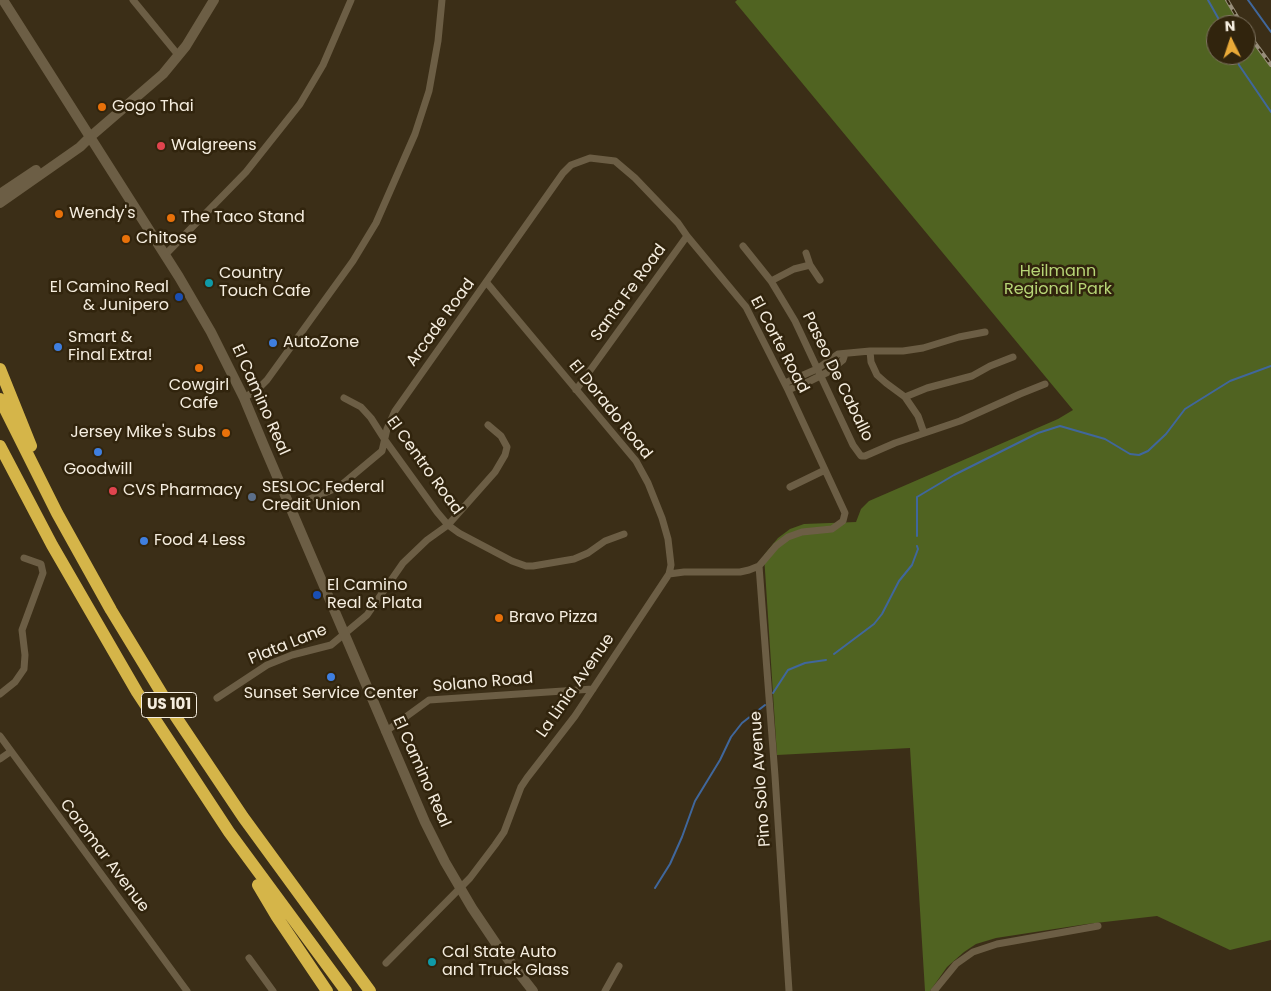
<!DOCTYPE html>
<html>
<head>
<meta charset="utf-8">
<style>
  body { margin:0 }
  #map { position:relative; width:1271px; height:991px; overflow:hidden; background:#3b2e17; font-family:Poppins,sans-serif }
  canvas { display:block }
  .north { position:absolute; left:1206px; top:15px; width:50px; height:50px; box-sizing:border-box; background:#31240d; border:1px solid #7f7461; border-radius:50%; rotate:356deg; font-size:14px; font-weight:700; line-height:20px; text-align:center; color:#f5eddf }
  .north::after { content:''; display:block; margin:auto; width:18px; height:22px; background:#eaaa38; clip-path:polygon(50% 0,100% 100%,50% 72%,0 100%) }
</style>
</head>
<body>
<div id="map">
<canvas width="1271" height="991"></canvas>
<div class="north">N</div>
</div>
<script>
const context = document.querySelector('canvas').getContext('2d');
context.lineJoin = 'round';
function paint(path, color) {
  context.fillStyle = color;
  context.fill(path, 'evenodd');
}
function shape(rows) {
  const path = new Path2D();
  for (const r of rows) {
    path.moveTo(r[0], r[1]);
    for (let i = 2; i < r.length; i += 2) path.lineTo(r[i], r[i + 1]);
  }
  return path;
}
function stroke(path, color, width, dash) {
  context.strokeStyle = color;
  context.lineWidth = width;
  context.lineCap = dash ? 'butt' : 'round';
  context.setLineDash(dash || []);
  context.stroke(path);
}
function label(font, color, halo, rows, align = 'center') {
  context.font = font + ' Poppins,sans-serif';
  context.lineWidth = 5;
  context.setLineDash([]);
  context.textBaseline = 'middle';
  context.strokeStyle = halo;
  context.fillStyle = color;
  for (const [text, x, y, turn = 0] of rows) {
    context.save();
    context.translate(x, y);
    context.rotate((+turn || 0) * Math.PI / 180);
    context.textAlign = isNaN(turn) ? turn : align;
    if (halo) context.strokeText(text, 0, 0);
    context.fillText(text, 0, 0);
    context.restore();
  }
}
const green = shape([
  [737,0,1227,0,1242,25,1216,25,1216,55,1246,55,1246,31,1271,65,1271,940,1230,950,1157,916,1087,924,996,938,976,944,964,952,947,967,930,991,925,991,910,748,777,755,764,555,778,538,790,529,804,524,856,522,861,509,869,501,1058,419,1073,410,735,2]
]);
const stream = shape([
  [1208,0,1222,25],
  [1248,0,1271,32],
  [1235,55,1239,65,1271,112],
  [917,536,917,497,954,475,1038,433,1060,426,1105,439,1130,454,1139,455,1148,451,1166,434,1185,409,1230,381,1271,366],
  [834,654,874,624,882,614,899,581,912,565,918,549,917,546],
  [773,693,788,670,805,663,826,660],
  [655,888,670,864,682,837,695,801,720,760,731,737,742,723,765,705]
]);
const street = shape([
  [133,0,179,56],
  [743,246,771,281,795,321,853,445,861,456,865,456,895,443,960,421,1020,394,1045,384],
  [806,253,810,265,820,280],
  [165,255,246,172,300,104,323,65,351,0],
  [771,281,794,269,810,265],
  [487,283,636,461,648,483,662,518,668,539,671,565,669,574],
  [870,351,871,362,877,375,886,383,905,397,918,416,924,433],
  [785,383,817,369,838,354,870,351,903,351,923,348,959,337,985,332],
  [576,390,687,236],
  [788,390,810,381,828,372,843,360,845,354],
  [905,397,927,388,972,376,990,366,1013,357],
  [244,398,258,389,267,380,353,261,376,223,415,134,429,91,438,41,442,0],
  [344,398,361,407,371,418,385,440,437,512,448,525,459,533,512,561,526,566,533,566,574,559,588,553,605,541,624,534],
  [790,487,825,470],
  [290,507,339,487,382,451,387,429,395,411,563,173,571,165,590,158,615,161,635,178,678,223,687,236,746,307,788,390,845,513,843,521,832,529,802,532,788,537,776,546,759,566,749,570,740,572,684,572,669,574,575,716,527,778,521,787,504,832,495,845,470,878,386,963],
  [759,566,775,776,789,991],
  [0,694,15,682,24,669,25,655,22,630,43,573,41,564,24,558],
  [217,698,267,665,292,655,331,645,367,615,403,563,427,540,448,525,495,472,505,455,507,447,501,436,488,425],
  [385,732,429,700,593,689],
  [0,736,187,991],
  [0,759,10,752],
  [249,958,273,991],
  [605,991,619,966],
  [934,991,956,964,973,952,997,944,1098,926]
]);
const secondary = shape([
  [3,0,179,277,211,332,244,398,264,446,425,822,445,862,472,908,497,945,533,991],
  [0,194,36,170],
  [0,203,80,147,90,137,163,74,186,46,214,0]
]);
const highway = shape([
  [0,369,31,446],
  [0,399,57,513,111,610,176,717,243,817,370,991],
  [0,446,52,545,137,692,229,832,346,991],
  [258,885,277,917,327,991]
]);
const rail = shape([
  [1227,0,1242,25],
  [1246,31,1271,65]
]);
const markers = [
  [102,107,5,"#e8710a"],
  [161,146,5,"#e0444e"],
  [59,214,5,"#e8710a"],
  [171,218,5,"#e8710a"],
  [126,239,5,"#e8710a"],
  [209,283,5,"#0f9aa8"],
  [179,297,5,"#1a4fb4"],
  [273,343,5,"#3f7fe0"],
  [58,347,5,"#3f7fe0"],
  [199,368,5,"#e8710a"],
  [226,433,5,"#e8710a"],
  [98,452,5,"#3f7fe0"],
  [113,491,5,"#e0444e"],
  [252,497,5,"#5c6f8a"],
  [144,541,5,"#3f7fe0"],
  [317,595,5,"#1a4fb4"],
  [499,618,5,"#e8710a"],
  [331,677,5,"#3f7fe0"],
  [432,962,5,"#0f9aa8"]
];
const shields = [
  [169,705,55]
];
const shieldNames = [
  ["US 101",169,705]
];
const poiNames = [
  ["Gogo Thai",112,107],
  ["Walgreens",171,146],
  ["Wendy's",69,214],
  ["The Taco Stand",181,218],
  ["Chitose",136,239],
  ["Country",219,274],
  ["Touch Cafe",219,292],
  ["El Camino Real",169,288,"right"],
  ["& Junipero",169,306,"right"],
  ["Smart &",68,338],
  ["Final Extra!",68,356],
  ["AutoZone",283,343],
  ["Cowgirl",199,386,"center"],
  ["Cafe",199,404,"center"],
  ["Jersey Mike's Subs",216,433,"right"],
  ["Goodwill",98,470,"center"],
  ["SESLOC Federal",262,488],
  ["Credit Union",262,506],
  ["CVS Pharmacy",123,491],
  ["Food 4 Less",154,541],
  ["El Camino",327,586],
  ["Real & Plata",327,604],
  ["Bravo Pizza",509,618],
  ["Sunset Service Center",331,694,"center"],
  ["Cal State Auto",442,953],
  ["and Truck Glass",442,971]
];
const parkNames = [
  ["Heilmann",1058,272],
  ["Regional Park",1058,290]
];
const streetNames = [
  ["Santa Fe Road",629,293,-54],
  ["Arcade Road",441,323,-54],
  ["El Corte Road",779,345,62],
  ["Paseo De Caballo",837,377,64],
  ["El Camino Real",260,400,66],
  ["El Dorado Road",610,410,51],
  ["El Centro Road",424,466,54],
  ["Plata Lane",288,645,-22],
  ["Solano Road",483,683,-5],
  ["La Linia Avenue",576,686,-55],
  ["El Camino Real",421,772,66],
  ["Pino Solo Avenue",761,779,-94],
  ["Coromar Avenue",104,856,53]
];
paint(green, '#506321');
stroke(stream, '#40679c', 2);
stroke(street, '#6c5e45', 7);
stroke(secondary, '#6c5e45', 10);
stroke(highway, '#d5b549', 12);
stroke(rail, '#988e7b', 4);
stroke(rail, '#31240d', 2, [5.5]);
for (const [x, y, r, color] of markers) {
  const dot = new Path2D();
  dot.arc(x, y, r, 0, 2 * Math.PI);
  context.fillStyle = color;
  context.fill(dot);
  stroke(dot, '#31240d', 2);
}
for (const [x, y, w] of shields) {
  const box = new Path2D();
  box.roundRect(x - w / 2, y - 12.5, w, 25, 4);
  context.fillStyle = '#31240d';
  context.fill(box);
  stroke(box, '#f5eddf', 1);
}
label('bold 15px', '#f5eddf', null, shieldNames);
label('16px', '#f5eddf', '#31240d', poiNames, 'left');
label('16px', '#b7d576', '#31240d', parkNames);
label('16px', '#f5eddf', '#31240d', streetNames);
</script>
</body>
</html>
